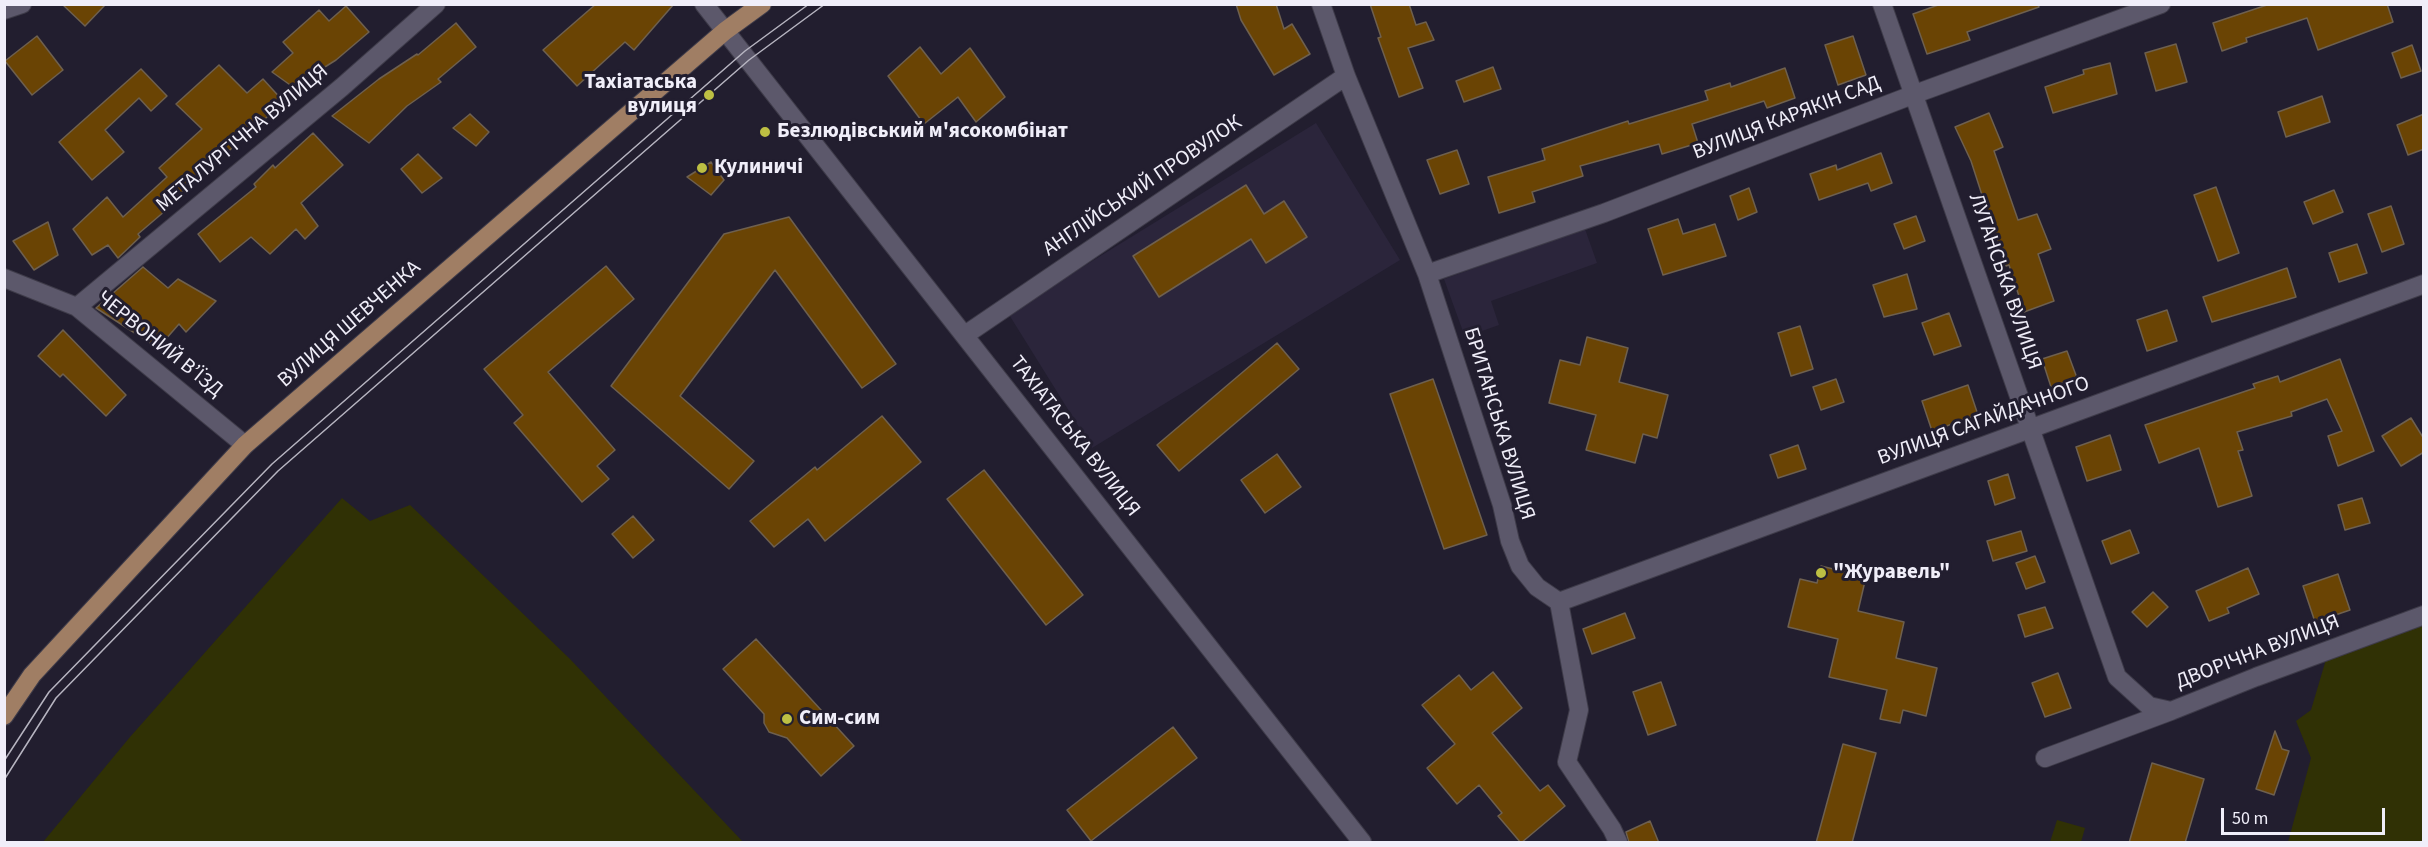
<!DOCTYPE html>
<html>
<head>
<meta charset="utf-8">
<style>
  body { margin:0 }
  #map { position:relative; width:2428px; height:847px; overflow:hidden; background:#221e2f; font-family:"Source Sans 3",sans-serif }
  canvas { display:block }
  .frame { position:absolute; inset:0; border:6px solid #f0eef9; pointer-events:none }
  .scale { position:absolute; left:2221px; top:808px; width:164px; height:27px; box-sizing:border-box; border:3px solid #f0eef9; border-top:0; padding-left:8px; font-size:18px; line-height:21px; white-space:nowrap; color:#f0eef9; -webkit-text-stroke:4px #221e2f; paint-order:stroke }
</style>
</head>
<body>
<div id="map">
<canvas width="2428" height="847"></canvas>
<div class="frame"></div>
<div class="scale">50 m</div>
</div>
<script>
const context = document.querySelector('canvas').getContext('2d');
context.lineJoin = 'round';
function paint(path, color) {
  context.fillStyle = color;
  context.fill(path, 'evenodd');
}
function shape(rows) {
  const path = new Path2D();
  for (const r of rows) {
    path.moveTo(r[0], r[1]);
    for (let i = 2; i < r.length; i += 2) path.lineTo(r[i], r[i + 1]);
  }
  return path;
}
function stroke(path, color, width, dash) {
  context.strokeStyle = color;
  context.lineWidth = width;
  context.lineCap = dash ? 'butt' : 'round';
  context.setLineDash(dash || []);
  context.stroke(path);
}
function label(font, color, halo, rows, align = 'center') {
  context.font = font + ' "Source Sans 3",sans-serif';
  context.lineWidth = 6;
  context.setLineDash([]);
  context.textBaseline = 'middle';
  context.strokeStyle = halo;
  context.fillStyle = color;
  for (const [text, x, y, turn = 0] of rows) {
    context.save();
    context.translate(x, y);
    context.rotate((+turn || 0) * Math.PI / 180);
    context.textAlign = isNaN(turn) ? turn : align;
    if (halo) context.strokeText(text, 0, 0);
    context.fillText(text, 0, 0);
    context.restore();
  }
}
const built = shape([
  [1316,123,1400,260,1092,448,1008,313],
  [1585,229,1597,263,1491,301,1499,325,1465,337,1444,279]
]);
const green = shape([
  [342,498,370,521,410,505,570,659,743,842,43,842,130,737],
  [2423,618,2423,842,2288,842,2311,758,2296,721,2311,710,2327,656],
  [2057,820,2085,828,2081,842,2050,842]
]);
const building = shape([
  [62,4,106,4,85,26,62,4],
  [596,4,674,4,634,50,625,42,577,86,543,50,596,4],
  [1236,4,1276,4,1284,29,1292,24,1310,54,1274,75,1241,20,1236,4],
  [1370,4,1409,4,1416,25,1426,22,1434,40,1408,48,1423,88,1399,97,1378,38,1381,37,1370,4],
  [1941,4,2038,4,2039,7,1967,32,1970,40,1927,54,1913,14,1941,4],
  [2270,4,2387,4,2393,22,2318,50,2307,18,2246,38,2247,42,2222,51,2213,23,2270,4],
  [346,6,369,32,336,60,293,87,272,72,293,53,283,42,319,10,329,21,346,6],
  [456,23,476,47,438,79,441,82,407,106,369,143,332,116,379,79,417,54,418,55,456,23],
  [37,36,63,70,32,95,5,61,37,36],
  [1853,36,1866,75,1838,85,1825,45,1853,36],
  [2176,44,2187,82,2156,91,2145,53,2176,44],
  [2412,45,2421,71,2401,78,2392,53,2412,45],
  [920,47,941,74,970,48,1005,97,976,122,958,97,924,124,888,76,920,47],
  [2110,63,2117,94,2053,113,2045,87,2084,74,2083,70,2110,63],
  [219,65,247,93,263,79,284,102,170,203,172,205,138,234,140,237,118,258,108,245,92,255,73,229,107,197,123,217,167,177,159,168,202,129,176,104,219,65],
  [1493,67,1501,89,1464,102,1456,81,1493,67],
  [1785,68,1795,98,1767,108,1764,101,1692,124,1698,143,1662,154,1659,144,1580,166,1583,176,1532,192,1535,202,1499,213,1488,177,1545,160,1542,149,1628,121,1629,124,1708,100,1705,91,1730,83,1731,87,1785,68],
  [141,69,167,96,151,111,139,98,105,130,124,152,92,180,59,142,141,69],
  [2322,96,2330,122,2286,137,2278,112,2322,96],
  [1989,113,2003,147,1994,151,2018,220,2037,214,2051,249,2038,254,2054,301,2024,312,2009,265,2006,266,1993,229,1971,161,1955,127,1989,113],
  [470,114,489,132,476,146,453,128,470,114],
  [2424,114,2424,149,2408,155,2397,125,2424,114],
  [313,133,343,165,301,203,318,226,305,239,296,229,270,254,251,237,220,262,198,234,256,187,254,184,273,165,275,168,313,133],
  [1457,150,1469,184,1440,194,1427,160,1457,150],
  [1881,153,1892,183,1871,191,1868,183,1819,200,1810,174,1836,165,1837,170,1881,153],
  [418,154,442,178,422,193,401,169,418,154],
  [711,162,724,180,711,195,687,177,711,162],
  [1246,185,1264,214,1284,201,1307,237,1266,263,1251,239,1159,297,1133,256,1246,185],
  [2216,187,2239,253,2218,261,2194,195,2216,187],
  [1749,188,1757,212,1738,220,1730,196,1749,188],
  [2334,190,2343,212,2313,224,2304,202,2334,190],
  [2391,206,2404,244,2382,252,2368,214,2391,206],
  [1916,216,1925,241,1904,249,1894,224,1916,216],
  [789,217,896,364,862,388,775,270,680,396,754,461,729,489,611,386,724,234,789,217],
  [1678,219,1683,234,1715,224,1726,256,1663,275,1648,229,1678,219],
  [48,222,58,255,34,270,13,241,48,222],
  [2357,244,2367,273,2339,282,2329,253,2357,244],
  [606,266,634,299,548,372,615,450,597,466,609,479,582,502,514,423,523,415,484,369,606,266],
  [143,267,168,288,178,279,216,301,186,332,179,324,158,348,96,308,143,267],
  [2287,268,2296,297,2212,322,2203,297,2287,268],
  [1907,274,1917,309,1884,317,1873,285,1907,274],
  [2167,310,2177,341,2147,351,2137,320,2167,310],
  [1949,313,1961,346,1934,355,1922,323,1949,313],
  [1800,326,1813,369,1791,376,1778,333,1800,326],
  [63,330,126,395,106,416,63,374,60,377,38,356,63,330],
  [1587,337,1628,348,1619,382,1668,395,1657,438,1643,434,1635,463,1586,450,1596,415,1549,403,1560,360,1580,365,1587,337],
  [1277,343,1299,369,1179,471,1157,445,1277,343],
  [2067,351,2077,378,2051,387,2042,359,2067,351],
  [2340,359,2374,451,2338,466,2328,436,2342,431,2327,399,2291,412,2292,416,2237,432,2243,450,2238,451,2252,496,2218,507,2199,448,2159,463,2145,425,2255,388,2253,384,2278,376,2280,382,2340,359],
  [1433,379,1487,535,1444,549,1390,394,1433,379],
  [1836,379,1844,402,1821,410,1813,387,1836,379],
  [1968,385,1978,415,1932,431,1922,401,1968,385],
  [882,416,921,462,825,541,808,519,774,547,750,521,815,467,817,470,882,416],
  [2411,418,2424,439,2424,452,2401,466,2382,436,2411,418],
  [2110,435,2121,470,2087,481,2076,447,2110,435],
  [1798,445,1806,469,1778,478,1770,455,1798,445],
  [1277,454,1301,487,1265,513,1241,480,1277,454],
  [984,470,1083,595,1046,625,947,499,984,470],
  [2008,474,2015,498,1995,505,1988,481,2008,474],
  [2362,498,2370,523,2345,530,2338,505,2362,498],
  [633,516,654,540,633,558,612,534,633,516],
  [2130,530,2139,553,2111,564,2102,541,2130,530],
  [2021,531,2027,551,1993,561,1987,541,2021,531],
  [2035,556,2045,582,2026,589,2016,563,2035,556],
  [1821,566,1866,577,1858,611,1904,622,1896,658,1937,668,1926,716,1903,710,1900,723,1880,719,1887,690,1829,677,1838,639,1788,627,1800,579,1817,583,1821,566],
  [2248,568,2259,594,2227,608,2229,613,2209,621,2196,591,2248,568],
  [2338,574,2350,610,2315,622,2303,586,2338,574],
  [2153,592,2168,607,2147,627,2132,612,2153,592],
  [2045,607,2053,628,2025,637,2018,615,2045,607],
  [1625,613,1635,638,1592,654,1583,629,1625,613],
  [756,639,854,746,821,776,787,738,769,732,764,723,764,714,723,669,756,639],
  [1493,672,1522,708,1492,733,1540,791,1548,785,1565,806,1521,843,1498,816,1502,813,1479,785,1457,804,1427,768,1455,744,1422,705,1459,675,1471,690,1493,672],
  [2058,673,2071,708,2045,717,2032,683,2058,673],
  [1661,682,1676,725,1648,735,1633,692,1661,682],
  [1173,727,1197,758,1091,841,1067,810,1173,727],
  [2275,731,2282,749,2289,751,2274,795,2256,789,2275,731],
  [1843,744,1876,753,1852,843,1816,843,1843,744],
  [2152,763,2204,779,2185,843,2129,843,2152,763],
  [1650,821,1659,843,1629,843,1626,832,1650,821]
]);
const minor = shape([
  [704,4,1362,842],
  [1321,4,1346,76,1427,274,1502,505,1510,541,1520,566,1537,587,1559,602,1579,710,1567,762,1612,829,1618,842],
  [1882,4,2117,677,2149,706,2171,711,2256,677,2424,615],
  [4,10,22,4],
  [1427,274,1604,213,1915,94,2161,4],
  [4,278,77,307,245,445],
  [77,307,342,87,436,4],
  [965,335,1346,76],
  [1559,602,2424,284],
  [2045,758,2171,711]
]);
const major = shape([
  [4,716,32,675,245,445,725,31,762,4]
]);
const tram = shape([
  [4,761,49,692,272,464,745,51,809,4],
  [4,780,56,698,278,471,749,60,825,4]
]);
const markers = [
  [709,95,6,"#bdbf43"],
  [765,132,6,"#bdbf43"],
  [702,168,6,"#bdbf43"],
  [1821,573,6,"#bdbf43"],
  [787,719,6,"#bdbf43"]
];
const poiNames = [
  ["Тахіатаська",697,83,"right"],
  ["вулиця",697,107,"right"],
  ["Безлюдівський м'ясокомбінат",777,132],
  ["Кулиничі",714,168],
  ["\"Журавель\"",1833,573],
  ["Сим-сим",799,719]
];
const streetNames = [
  ["ВУЛИЦЯ КАРЯКІН САД",1787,119,-21],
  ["МЕТАЛУРГІЧНА ВУЛИЦЯ",243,139,-40],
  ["АНГЛІЙСЬКИЙ ПРОВУЛОК",1143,187,-34],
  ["ЛУГАНСЬКА ВУЛИЦЯ",2004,282,71],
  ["ВУЛИЦЯ ШЕВЧЕНКА",350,325,-41],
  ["ЧЕРВОНИЙ В’ЇЗД",159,345,39],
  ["ВУЛИЦЯ САГАЙДАЧНОГО",1984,422,-20],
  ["БРИТАНСЬКА ВУЛИЦЯ",1498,424,73],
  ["ТАХІАТАСЬКА ВУЛИЦЯ",1074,437,52],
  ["ДВОРІЧНА ВУЛИЦЯ",2258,653,-21]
];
paint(built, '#2b253b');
paint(green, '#303105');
paint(building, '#6a4404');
stroke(building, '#6e604f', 1.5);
stroke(minor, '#3e3b49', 20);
stroke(major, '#3e3b49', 20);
stroke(minor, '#5c586b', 18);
stroke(major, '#a07e64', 18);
stroke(tram, '#b7b5c1', 1.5);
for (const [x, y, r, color] of markers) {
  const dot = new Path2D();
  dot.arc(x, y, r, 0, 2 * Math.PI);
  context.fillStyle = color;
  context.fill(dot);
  stroke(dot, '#221e2f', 2);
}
label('bold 21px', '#f0eef9', '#221e2f', poiNames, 'left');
label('21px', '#f0eef9', '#221e2f', streetNames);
</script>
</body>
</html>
